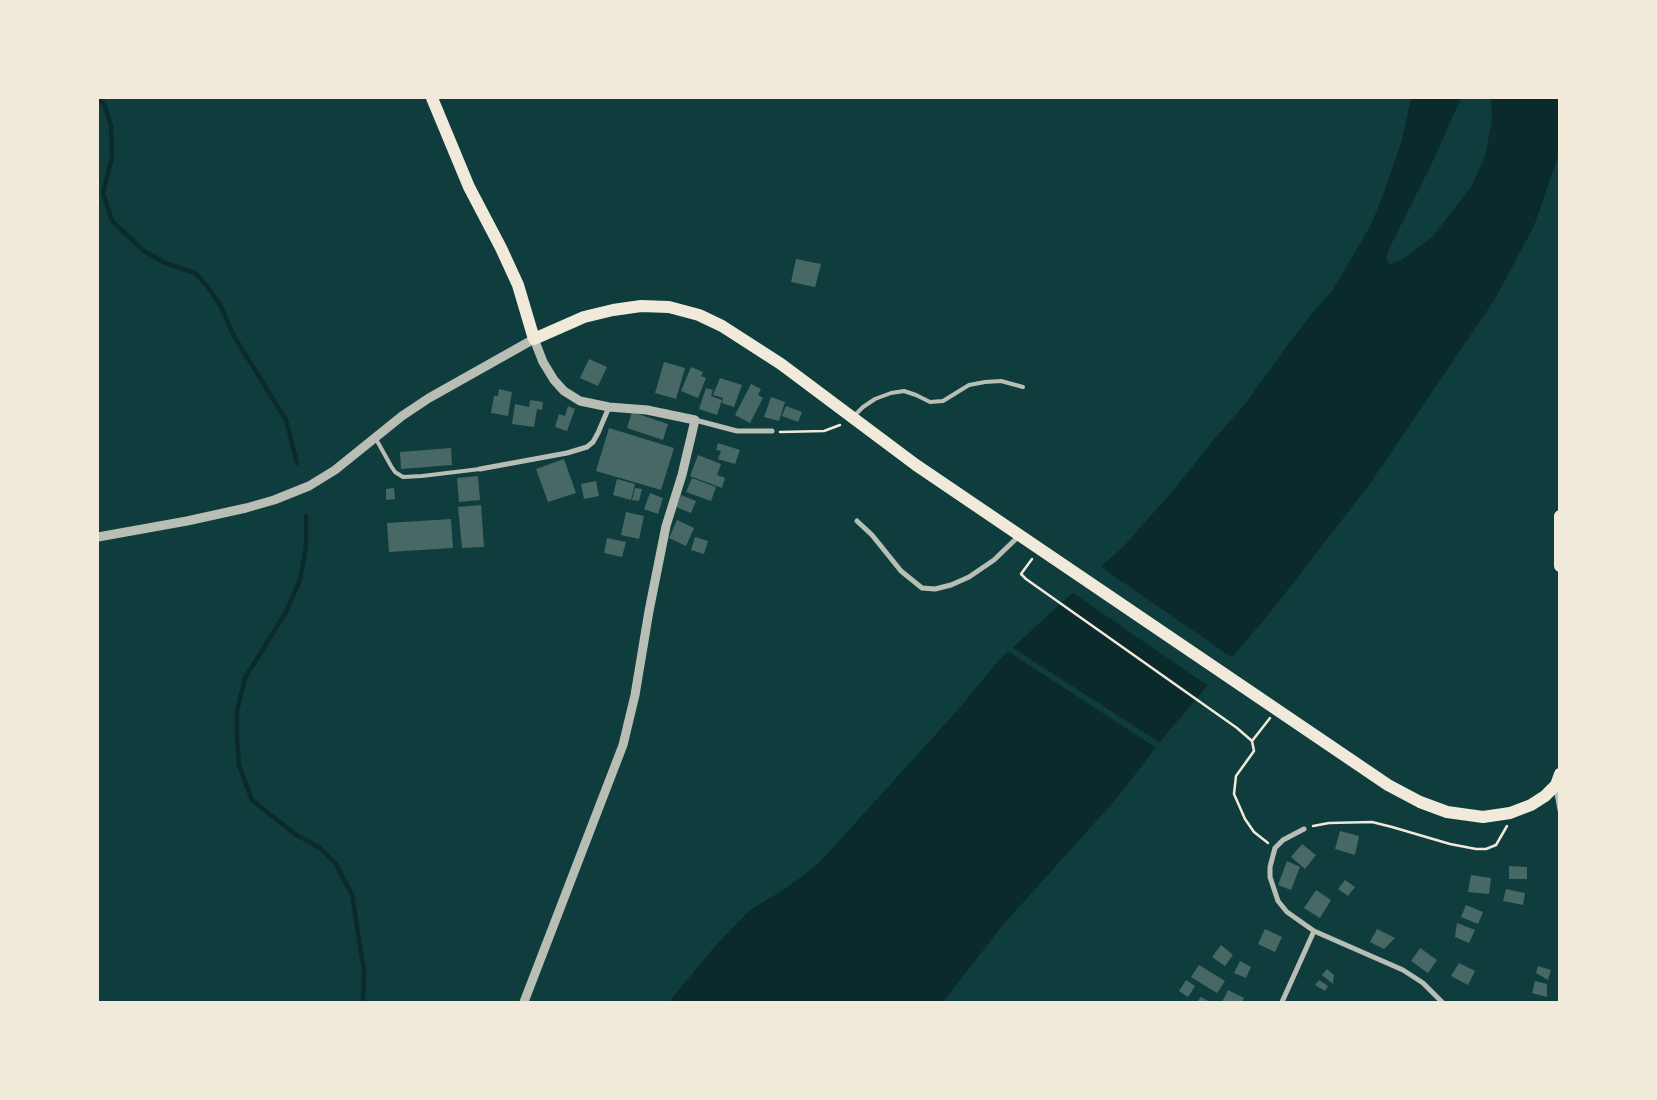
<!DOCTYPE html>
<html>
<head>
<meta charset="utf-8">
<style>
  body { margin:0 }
  #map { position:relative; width:1657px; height:1100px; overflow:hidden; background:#0f3d3e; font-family:Karla,sans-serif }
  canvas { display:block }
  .frame { position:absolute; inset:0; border:99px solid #f1e9da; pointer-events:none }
</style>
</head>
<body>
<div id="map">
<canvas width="1657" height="1100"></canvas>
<div class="frame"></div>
</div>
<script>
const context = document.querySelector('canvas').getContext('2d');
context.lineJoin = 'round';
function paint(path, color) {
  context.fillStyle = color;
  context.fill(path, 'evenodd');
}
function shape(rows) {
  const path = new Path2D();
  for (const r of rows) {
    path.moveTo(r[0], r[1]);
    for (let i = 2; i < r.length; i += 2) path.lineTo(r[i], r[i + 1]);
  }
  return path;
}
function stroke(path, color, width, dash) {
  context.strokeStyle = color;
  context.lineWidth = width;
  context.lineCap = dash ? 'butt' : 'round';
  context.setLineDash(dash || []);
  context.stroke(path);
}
const water = shape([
  [1411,98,1461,98,1433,161,1390,247,1386,258,1390,264,1402,260,1433,236,1471,187,1485,157,1492,120,1491,98,1559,98,1560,141,1557,159,1534,226,1495,299,1369,485,1269,614,1168,732,1116,799,1002,926,943,1002,669,1002,715,946,750,910,788,887,818,864,956,712,1000,659,1124,546,1172,492,1216,437,1246,403,1283,351,1313,312,1332,291,1371,225,1384,192,1402,140]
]);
const pier = shape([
  [1098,565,1234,659,1210,687,1070,591],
  [1010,646,1162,744,1158,749,1006,650]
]);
const stream = shape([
  [98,98,105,106,111,126,112,157,103,193,112,221,143,250,165,263,195,273,208,287,220,305,234,336,286,420,297,463],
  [306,516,306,547,300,580,286,612,245,678,237,711,237,741,239,765,252,800,295,834,320,848,336,864,352,895,364,970,363,1002]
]);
const building = shape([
  [796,259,821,264,815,287,791,282],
  [589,359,607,367,598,386,580,378],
  [664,362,685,368,676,399,655,393],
  [691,367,703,372,701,376,706,378,698,398,681,391],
  [720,378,742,385,734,407,722,403,723,398,713,395],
  [751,384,761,389,758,395,763,398,750,423,735,415],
  [706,388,713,390,711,396,722,400,717,415,699,409],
  [499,389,512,392,508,416,491,413,494,396,498,396],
  [771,397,785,402,779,421,764,417],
  [530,400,543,402,542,410,537,409,534,427,512,424,515,404,529,407],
  [568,406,575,409,567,431,555,427,559,414,565,416],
  [786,406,802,412,798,422,782,416],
  [632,412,668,424,663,440,627,428],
  [609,428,674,448,661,490,596,471],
  [718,443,740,450,735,464,718,459,721,451,716,450],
  [451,448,452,465,401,469,400,452],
  [698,455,721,464,717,475,725,478,722,488,690,476],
  [564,459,576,493,548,502,536,469],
  [478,476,480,500,459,502,457,478],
  [692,478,716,487,711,501,686,492],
  [617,479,635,484,631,500,613,495],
  [596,481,599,496,584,499,581,484],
  [394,488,395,499,386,500,386,489],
  [635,488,642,489,639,501,632,500],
  [650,493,663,498,658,514,644,509],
  [681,495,696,501,691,513,676,507],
  [481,505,484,547,462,548,458,507],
  [626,512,644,516,639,539,621,535],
  [451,519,453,548,389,552,387,523],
  [677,520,694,528,686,546,669,538],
  [695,537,708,541,704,554,691,550],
  [607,538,626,542,622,557,604,553],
  [1340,831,1359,836,1355,855,1335,849],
  [1302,844,1316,855,1305,869,1291,857],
  [1287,861,1300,867,1291,890,1278,885],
  [1509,866,1527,867,1527,879,1509,879],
  [1471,875,1491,878,1489,894,1468,892],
  [1345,880,1355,887,1348,896,1338,889],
  [1506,889,1525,893,1523,905,1503,901],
  [1316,890,1331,900,1320,918,1304,908],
  [1466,905,1483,912,1478,924,1461,917],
  [1457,923,1475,930,1469,943,1455,937],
  [1265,929,1282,937,1275,952,1258,944],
  [1377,929,1395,938,1384,949,1370,942],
  [1221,945,1233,955,1225,966,1212,957],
  [1420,948,1437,960,1428,973,1411,961],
  [1240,961,1251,967,1246,978,1234,973],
  [1459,963,1475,971,1468,985,1451,976],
  [1199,965,1225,981,1217,993,1191,977],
  [1538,966,1551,970,1548,980,1536,973],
  [1327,969,1334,975,1333,984,1322,975],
  [1186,980,1195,986,1188,997,1179,991],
  [1319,980,1328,986,1325,991,1315,985],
  [1535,981,1547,984,1547,997,1532,993],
  [1228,990,1244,998,1242,1002,1222,1002],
  [1201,997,1210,1002,1197,1002]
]);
const path = shape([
  [780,432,824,431,840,425],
  [1032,559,1021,574,1026,579,1237,728,1252,741,1254,751,1236,776,1234,794,1245,819,1254,832,1268,843],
  [1252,741,1270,718],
  [1313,826,1329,823,1372,822,1392,827,1450,844,1476,849,1486,849,1496,845,1507,826]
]);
const service = shape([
  [853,417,863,407,875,399,891,393,904,391,916,395,930,402,943,401,969,385,985,382,1001,381,1023,387],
  [376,439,391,466,395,472,403,477,422,476,480,469]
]);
const minor = shape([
  [695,420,737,431,772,431],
  [480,469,567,453,587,447,593,442,598,433,609,407],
  [857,521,872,535,901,571,922,588,935,589,951,585,969,577,994,560,1020,535],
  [1556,788,1560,810],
  [1304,829,1283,840,1275,848,1270,867,1270,877,1278,901,1287,912,1314,931,1403,970,1423,983,1442,1002],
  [1282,1002,1314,931]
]);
const tertiary = shape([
  [98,537,187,521,246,508,274,500,309,486,335,470,402,416,429,398,534,339,543,362,554,380,564,391,580,401,609,407,647,410,695,420,682,475,666,526,649,611,635,695,623,745,524,1002]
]);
const primary = shape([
  [432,98,469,187,501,248,518,285,534,339,584,317,613,310,641,306,669,307,699,315,722,326,781,364,916,465,1388,785,1420,802,1447,812,1483,817,1510,813,1531,805,1545,796,1556,785,1560,774],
  [1560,516,1560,566]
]);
paint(water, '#0a2a2b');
paint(pier, '#0f3d3e');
stroke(stream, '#0a2a2b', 4.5);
paint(building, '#486865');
stroke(path, '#f1e9da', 2.5);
stroke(service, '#b8beb3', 4);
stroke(minor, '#b8beb3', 5);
stroke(tertiary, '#b8beb3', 9);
stroke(primary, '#f1e9da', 12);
</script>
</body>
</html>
